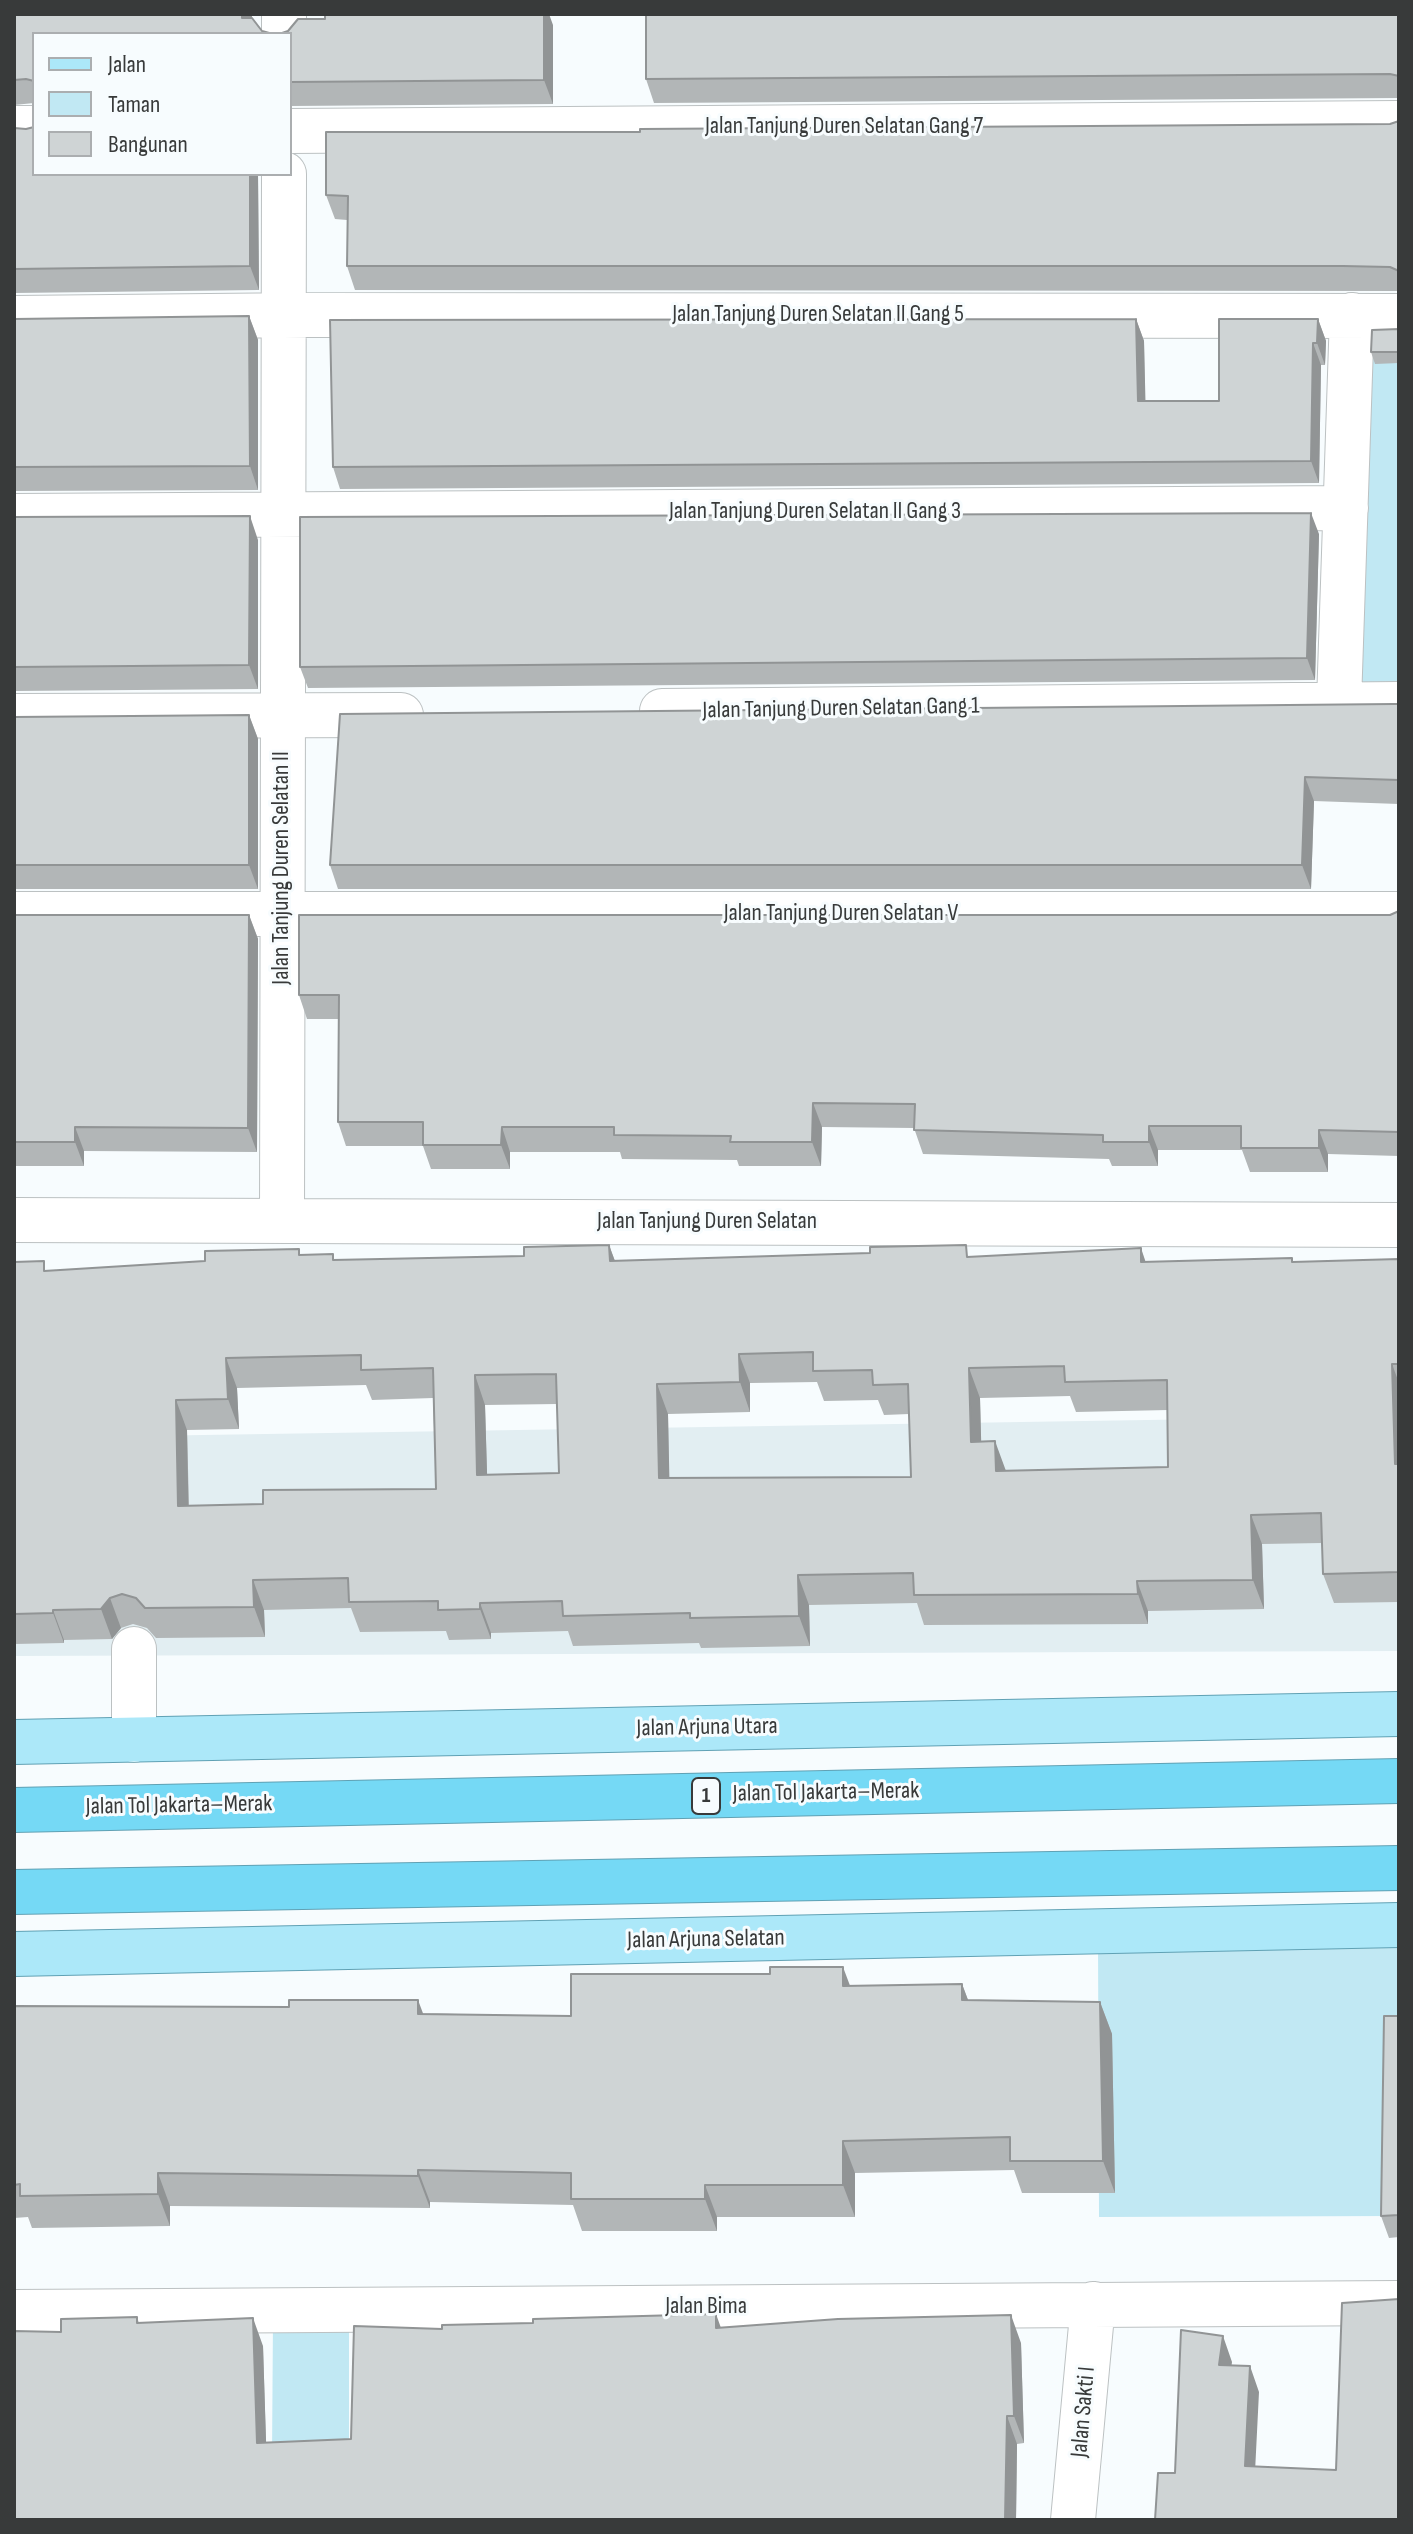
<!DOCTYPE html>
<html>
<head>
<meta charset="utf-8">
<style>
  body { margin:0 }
  #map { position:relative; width:1413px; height:2534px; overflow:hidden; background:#f7fcfe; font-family:"Sofia Sans Condensed",sans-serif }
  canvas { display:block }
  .frame { position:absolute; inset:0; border:16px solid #383a3a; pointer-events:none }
  .legend { position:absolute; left:32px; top:32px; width:260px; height:144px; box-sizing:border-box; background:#f7fcfe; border:2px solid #abaeb0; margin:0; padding:10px 14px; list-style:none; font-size:24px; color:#383a3a }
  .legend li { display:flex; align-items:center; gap:16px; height:40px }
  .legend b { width:40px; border:2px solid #abaeb0 }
</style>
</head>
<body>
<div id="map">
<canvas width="1413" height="2534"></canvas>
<div class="frame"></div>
<ul class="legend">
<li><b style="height:10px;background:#ace8f9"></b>Jalan</li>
<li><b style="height:22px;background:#c1e8f3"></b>Taman</li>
<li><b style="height:22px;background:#cfd4d5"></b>Bangunan</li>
</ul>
</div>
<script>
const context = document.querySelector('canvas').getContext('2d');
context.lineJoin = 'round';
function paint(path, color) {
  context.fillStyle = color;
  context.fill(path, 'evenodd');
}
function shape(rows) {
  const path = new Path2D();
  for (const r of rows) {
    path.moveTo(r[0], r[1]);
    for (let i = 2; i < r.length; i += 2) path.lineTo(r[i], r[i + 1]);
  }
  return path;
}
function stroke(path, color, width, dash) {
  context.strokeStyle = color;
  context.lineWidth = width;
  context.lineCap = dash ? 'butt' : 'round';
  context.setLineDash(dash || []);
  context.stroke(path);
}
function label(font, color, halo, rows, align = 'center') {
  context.font = font + ' "Sofia Sans Condensed",sans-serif';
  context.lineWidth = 6;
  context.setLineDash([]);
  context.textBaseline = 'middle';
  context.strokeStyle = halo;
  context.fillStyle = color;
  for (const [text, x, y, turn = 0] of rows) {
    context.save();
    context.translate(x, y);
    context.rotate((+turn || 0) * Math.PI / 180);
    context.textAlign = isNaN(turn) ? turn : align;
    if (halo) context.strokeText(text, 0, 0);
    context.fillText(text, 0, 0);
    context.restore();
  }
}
const built = shape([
  [1399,1416,1399,1651,14,1656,14,1438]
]);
const green = shape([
  [1357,320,1399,320,1399,697,1345,697],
  [1397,1938,1398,2216,1099,2217,1098,1939],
  [273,2319,349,2319,349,2457,272,2457]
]);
const minor = shape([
  [284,34,284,14],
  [14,128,34,128],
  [290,131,1399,123],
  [14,318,307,315,1399,316],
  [14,516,1346,508],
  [1339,702,1352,315],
  [662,711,1399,704],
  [14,716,401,715],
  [14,914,1399,914],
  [14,1220,1399,1225],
  [282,1220,284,174],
  [134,1649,134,1740],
  [14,2312,1399,2303],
  [1073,2520,1093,2304]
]);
const major = shape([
  [14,1742,1399,1714],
  [14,1954,1399,1925]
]);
const highway = shape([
  [14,1810,1399,1781],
  [14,1892,1399,1868]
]);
const wall = shape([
  [14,14,252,14,252,18,262,31,34,34,34,103,14,105],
  [1399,14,1399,98,654,103,646,79],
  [553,25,553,104,290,106,290,34],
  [1399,121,1399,291,355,290,347,266,347,220,335,219,326,195,640,132,1390,124],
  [14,128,258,174,259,290,14,293],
  [249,316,258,340,258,490,14,491,14,319],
  [1136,319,1144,341,1145,401,1219,401,1318,319,1326,341,1325,365,1321,365,1319,483,340,489,333,467],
  [1399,329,1399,363,1375,364,1371,352],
  [14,517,258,540,258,689,14,691],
  [1319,534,1315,680,308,688,300,667],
  [1399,704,1399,804,1314,801,1311,889,338,889,330,865],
  [249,715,258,739,258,889,14,889,14,717],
  [1399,911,1399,1156,1328,1154,1328,1172,1250,1172,1242,1150,1158,1150,1158,1166,1112,1166,1109,1159,923,1154,914,1128,822,1127,821,1166,739,1166,737,1160,622,1159,620,1152,510,1152,510,1169,431,1169,423,1146,346,1146,338,1122,338,1019,307,1019,299,995,1390,915],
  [14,915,249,915,258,939,257,1152,84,1151,84,1166,14,1166],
  [609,1245,615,1261,971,1256,1146,1262,1294,1262,1399,1259,1399,1602,1334,1603,1323,1574,1322,1543,1262,1544,1264,1609,1148,1611,1148,1624,924,1625,917,1603,809,1605,810,1646,701,1648,699,1643,573,1646,568,1631,491,1633,491,1639,449,1640,446,1631,360,1632,351,1608,264,1610,265,1637,156,1638,147,1628,133,1624,121,1628,112,1639,64,1640,64,1643,14,1644,14,1262,47,1271,301,1255,335,1260,524,1256],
  [817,1382,824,1401,878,1400,884,1415,909,1414,911,1477,669,1478,668,1414,750,1412,750,1383],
  [366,1385,372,1400,433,1398,436,1489,263,1504,189,1506,187,1430,239,1429,237,1388],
  [1070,1396,1076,1412,1168,1410,1168,1467,1006,1471,981,1442,980,1398],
  [557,1404,559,1473,487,1475,485,1405],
  [962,1984,968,2000,1100,2002,1112,2034,1115,2193,1022,2193,1014,2170,855,2173,855,2217,717,2217,717,2231,582,2231,573,2205,430,2202,430,2208,170,2206,170,2226,32,2228,28,2217,14,2218,14,2006,571,2016,850,1986],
  [1399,2016,1399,2237,1389,2238,1381,2216],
  [137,2317,139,2323,263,2346,266,2443,351,2439,442,2329,721,2328,1021,2343,1024,2443,1017,2444,1016,2520,14,2520,61,2332]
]);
const shadedWall = shape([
  [242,14,252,14,251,34,242,18],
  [544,14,549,14,553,25,553,104,544,80],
  [250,174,258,174,259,290,250,266],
  [249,316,258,340,258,490,250,466],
  [1136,319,1144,341,1146,423,1138,401],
  [1318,319,1326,341,1325,365,1317,343],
  [1313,343,1321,365,1319,483,1311,461],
  [1311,513,1319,534,1315,680,1307,658],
  [250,516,258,540,258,689,249,665],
  [249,715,258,739,258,889,249,865],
  [1305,777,1314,801,1311,889,1302,865],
  [249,915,258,939,257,1152,248,1128],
  [813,1103,822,1127,821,1166,812,1142],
  [1149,1126,1158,1150,1158,1166,1149,1142],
  [75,1127,84,1151,84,1166,75,1142],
  [502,1127,510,1152,510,1169,501,1145],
  [1319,1130,1328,1154,1328,1172,1319,1148],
  [609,1245,620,1275,610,1261],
  [1141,1248,1151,1278,1141,1262],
  [739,1354,750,1383,750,1412,740,1382],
  [226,1358,237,1388,239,1429,228,1399],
  [1392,1364,1399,1383,1399,1476,1395,1464],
  [969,1368,980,1398,982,1472,971,1442],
  [475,1375,485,1405,488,1505,477,1475],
  [657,1384,668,1414,670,1507,659,1478],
  [176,1400,187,1430,189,1536,178,1506],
  [995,1441,1006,1471,996,1471],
  [1251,1515,1262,1544,1264,1609,1253,1580],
  [798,1575,809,1605,810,1646,799,1616],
  [253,1580,264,1610,265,1637,254,1607],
  [1137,1581,1148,1611,1148,1624,1138,1594],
  [110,1598,121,1628,112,1639,101,1609],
  [480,1603,491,1633,491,1639,480,1609],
  [53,1610,64,1640,64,1643,53,1613],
  [843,1967,855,1999,843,1986],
  [962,1984,974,2016,962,2000],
  [418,2000,430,2032,418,2014],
  [1100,2002,1112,2034,1115,2193,1103,2161],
  [843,2141,855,2173,855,2217,843,2185],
  [418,2170,430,2202,430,2208,418,2176],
  [158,2173,170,2206,170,2226,158,2194],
  [705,2185,717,2217,717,2231,705,2199],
  [716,2314,726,2342,716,2328],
  [1011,2315,1021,2343,1024,2443,1014,2416],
  [253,2318,263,2346,267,2471,257,2443],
  [1223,2336,1232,2362,1228,2391,1219,2365],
  [1250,2366,1259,2392,1254,2492,1245,2466],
  [1007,2416,1017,2444,1016,2520,1005,2520]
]);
const building = shape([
  [14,14,242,14,242,18,252,18,262,31,273,34,34,34,34,81,26,79,14,80,14,14],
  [325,14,544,14,544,80,290,82,290,34,279,34,288,31,298,19,325,19,325,14],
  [646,14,1399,14,1399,76,1390,74,646,79,646,14],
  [1399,121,1399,271,1390,267,1343,266,347,266,348,196,326,195,326,132,640,132,640,129,1390,124,1399,121],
  [34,127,34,174,250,174,250,266,14,269,14,128,26,129,34,127],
  [249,316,250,466,14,467,14,319,249,316],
  [1136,319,1138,401,1219,401,1219,319,1318,319,1317,343,1313,343,1311,461,333,467,330,320,1136,319],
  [1399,329,1399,352,1371,352,1372,330,1399,329],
  [1311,513,1307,658,300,667,300,517,1311,513],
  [250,516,249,665,14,667,14,517,250,516],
  [1394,704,1399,704,1399,780,1305,777,1302,865,330,865,340,714,1394,704],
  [249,715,249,865,14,865,14,717,249,715],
  [1399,911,1399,1132,1319,1130,1319,1148,1241,1148,1241,1126,1149,1126,1149,1142,1103,1142,1103,1135,914,1130,915,1104,813,1103,812,1142,730,1142,731,1136,614,1135,614,1127,502,1127,501,1145,423,1145,423,1122,338,1122,339,995,299,995,299,915,1390,915,1399,911],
  [14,915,249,915,248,1128,75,1127,75,1142,14,1142,14,915],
  [609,1245,610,1261,870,1253,870,1247,966,1245,967,1257,1141,1248,1141,1262,1292,1258,1292,1262,1399,1259,1399,1364,1392,1364,1395,1464,1399,1464,1399,1572,1323,1574,1321,1513,1251,1515,1253,1580,1137,1581,1138,1594,914,1595,913,1573,798,1575,799,1616,690,1618,690,1613,563,1616,562,1601,480,1603,480,1609,438,1610,438,1601,349,1602,348,1578,253,1580,254,1607,145,1608,136,1598,122,1594,110,1598,101,1609,53,1610,53,1613,14,1614,14,1262,44,1261,44,1271,205,1261,205,1251,299,1249,299,1255,333,1254,333,1260,524,1256,524,1247,609,1245],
  [813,1352,813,1371,872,1370,873,1385,908,1384,911,1477,659,1478,657,1384,740,1382,739,1354,813,1352],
  [361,1355,361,1370,433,1368,436,1489,263,1490,263,1504,178,1506,176,1400,228,1399,226,1358,361,1355],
  [1064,1366,1065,1382,1167,1380,1168,1467,996,1471,995,1441,971,1442,969,1368,1064,1366],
  [556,1374,559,1473,477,1475,475,1375,556,1374],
  [770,1967,843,1967,843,1986,962,1984,962,2000,1100,2002,1103,2161,1010,2161,1010,2137,843,2141,843,2185,705,2185,705,2199,571,2199,571,2173,418,2170,418,2176,158,2173,158,2194,20,2196,20,2184,14,2185,14,2006,289,2007,289,2000,418,2000,418,2014,571,2016,571,1974,770,1974,770,1967],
  [1384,2016,1399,2016,1399,2215,1381,2216,1384,2016],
  [1399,2299,1399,2520,1155,2520,1158,2473,1175,2473,1181,2330,1223,2336,1219,2365,1250,2366,1245,2466,1336,2470,1342,2303,1399,2299],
  [716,2314,716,2328,838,2319,1011,2315,1014,2416,1007,2416,1005,2520,14,2520,14,2331,61,2332,61,2319,137,2317,137,2323,253,2318,257,2443,351,2439,354,2326,442,2329,442,2325,533,2323,533,2319,716,2314]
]);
const shields = [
  [706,1796,28]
];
const shieldNames = [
  ["1",706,1796]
];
const streetNames = [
  ["Jalan Tanjung Duren Selatan Gang 7",844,127],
  ["Jalan Tanjung Duren Selatan II Gang 5",818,315],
  ["Jalan Tanjung Duren Selatan II Gang 3",815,512],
  ["Jalan Tanjung Duren Selatan Gang 1",841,709,-1],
  ["Jalan Tanjung Duren Selatan II",282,868,-90],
  ["Jalan Tanjung Duren Selatan V",841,914],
  ["Jalan Tanjung Duren Selatan",707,1222],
  ["Jalan Arjuna Utara",707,1728,-1],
  ["Jalan Tol Jakarta–Merak",826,1793,-1],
  ["Jalan Tol Jakarta–Merak",179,1806,-1],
  ["Jalan Arjuna Selatan",706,1940,-1],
  ["Jalan Bima",706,2307],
  ["Jalan Sakti I",1084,2412,-85]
];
paint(built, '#e2eef2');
paint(green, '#c1e8f3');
stroke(minor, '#bcc1c2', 46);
stroke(major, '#60a1b4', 46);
stroke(highway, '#60a1b4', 46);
stroke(minor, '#fff', 44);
stroke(major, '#ace8f9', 44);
stroke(highway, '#75d9f5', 44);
paint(wall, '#b2b6b7');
paint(shadedWall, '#919495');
paint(building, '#cfd4d5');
stroke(building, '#919495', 2);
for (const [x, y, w] of shields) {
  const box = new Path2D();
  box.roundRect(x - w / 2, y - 18, w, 36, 6);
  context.fillStyle = '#f7fcfe';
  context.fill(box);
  stroke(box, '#383a3a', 2);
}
label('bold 22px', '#383a3a', null, shieldNames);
label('24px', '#383a3a', '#f7fcfe', streetNames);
</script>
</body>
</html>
